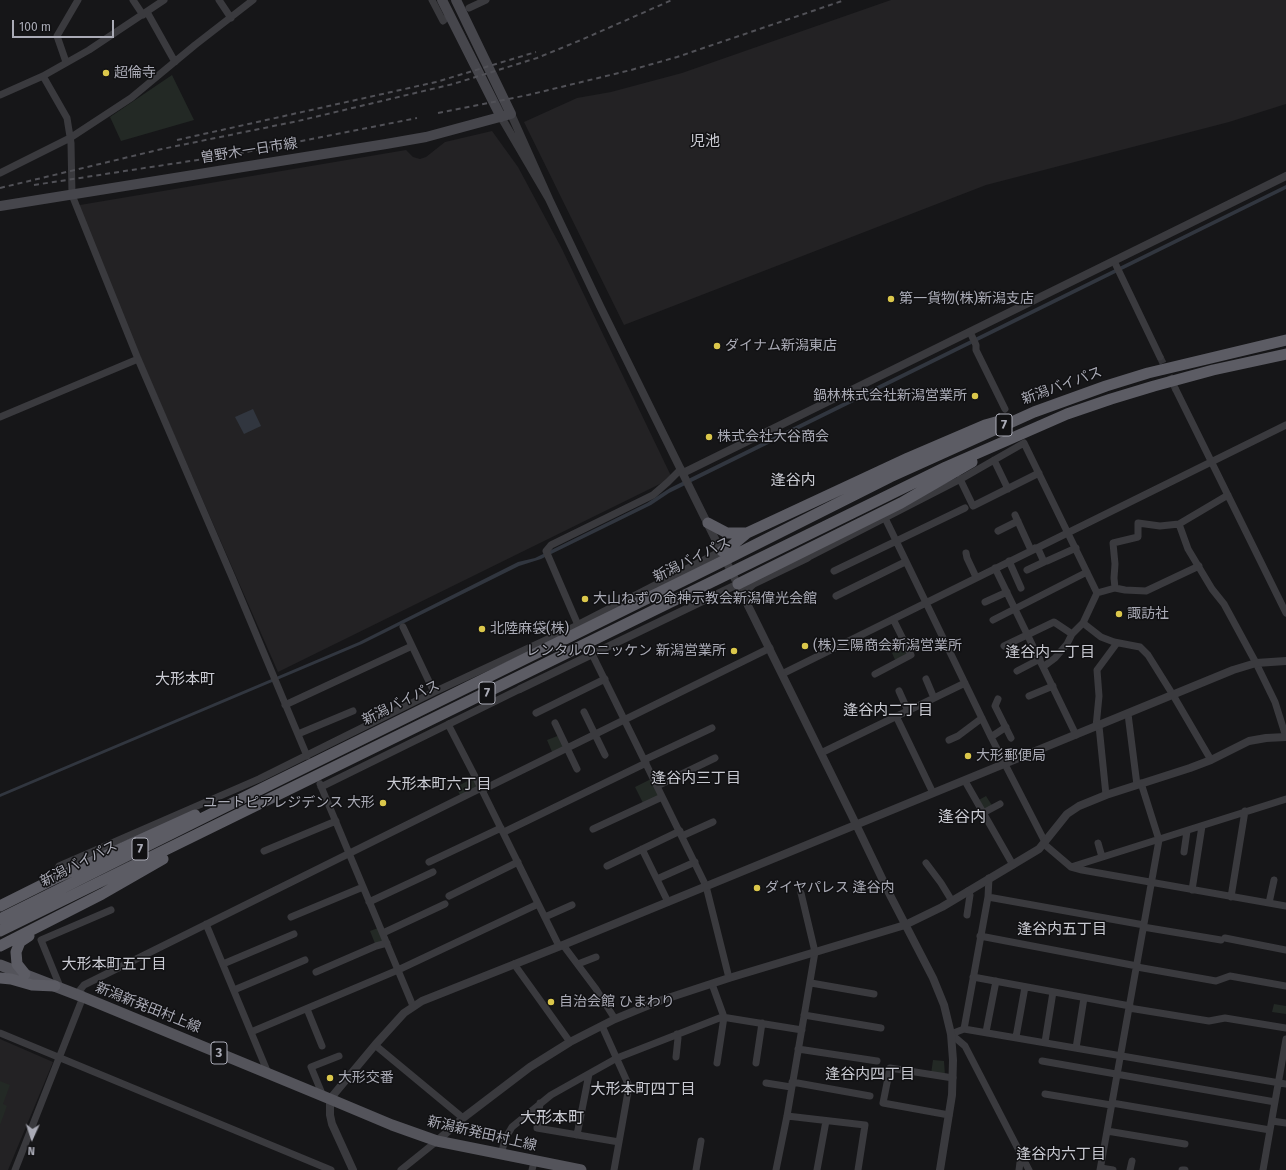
<!DOCTYPE html>
<html>
<head>
<meta charset="utf-8">
<style>
  body { margin:0 }
  #map { position:relative; width:1286px; height:1170px; overflow:hidden; background:#161618; font-family:"Fira Sans",sans-serif }
  canvas { display:block }
  .north { position:absolute; left:12px; top:1118px; width:40px; height:40px; -webkit-text-stroke:3px #111113; paint-order:stroke; rotate:183deg; font-size:11px; font-weight:700; line-height:16px; text-align:center; color:#aaabb6 }
  .north::after { content:''; display:block; margin:auto; width:14px; height:18px; background:#aaabb6; clip-path:polygon(50% 0,100% 100%,50% 72%,0 100%) }
  .scale { position:absolute; left:12px; top:20px; width:102px; height:18px; box-sizing:border-box; border:2px solid #aaabb6; border-top:0; padding-left:5px; font-size:12px; line-height:14px; white-space:nowrap; color:#aaabb6; -webkit-text-stroke:3px #111113; paint-order:stroke }
</style>
</head>
<body>
<div id="map">
<canvas width="1286" height="1170"></canvas>
<div class="north">N</div>
<div class="scale">100 m</div>
</div>
<script>
const context = document.querySelector('canvas').getContext('2d');
context.lineJoin = 'round';
function paint(path, color) {
  context.fillStyle = color;
  context.fill(path, 'evenodd');
}
function shape(rows) {
  const path = new Path2D();
  for (const r of rows) {
    path.moveTo(r[0], r[1]);
    for (let i = 2; i < r.length; i += 2) path.lineTo(r[i], r[i + 1]);
  }
  return path;
}
function stroke(path, color, width, dash) {
  context.strokeStyle = color;
  context.lineWidth = width;
  context.lineCap = dash ? 'butt' : 'round';
  context.setLineDash(dash || []);
  context.stroke(path);
}
function label(font, color, halo, rows, align = 'center') {
  context.font = font + ' "Fira Sans","Noto Sans JP",sans-serif';
  context.lineWidth = 3;
  context.setLineDash([]);
  context.textBaseline = 'middle';
  context.strokeStyle = halo;
  context.fillStyle = color;
  for (const [text, x, y, turn = 0] of rows) {
    context.save();
    context.translate(x, y);
    context.rotate((+turn || 0) * Math.PI / 180);
    context.textAlign = isNaN(turn) ? turn : align;
    if (halo) context.strokeText(text, 0, 0);
    context.fillText(text, 0, 0);
    context.restore();
  }
}
const built = shape([
  [891,0,1286,0,1286,104,1229,122,986,185,624,325,524,122,577,98,611,92,682,73],
  [492,131,518,167,562,249,672,478,278,672,74,206,406,150,413,157,420,159,426,157,445,142],
  [0,1039,53,1062,8,1170,0,1170]
]);
const green = shape([
  [172,75,194,120,121,141,110,117],
  [906,646,910,655,896,662,892,653],
  [560,735,566,748,553,754,547,740],
  [475,777,481,788,461,797,456,787],
  [653,778,662,796,644,805,635,787],
  [986,796,993,807,983,813,977,801],
  [381,927,386,941,376,946,370,931],
  [1274,1004,1286,1006,1286,1014,1272,1012],
  [933,1060,944,1061,945,1076,931,1074],
  [0,1081,10,1085,3,1104,7,1106,0,1125]
]);
const water = shape([
  [1286,185,1286,189,669,493,651,505,541,559,519,566,362,644,0,797,0,794,359,642,518,562,535,558,647,503,670,488],
  [253,409,261,426,244,434,235,417]
]);
const minorTunnel = shape([
  [1160,357,1176,390]
]);
const minor = shape([
  [133,0,143,15],
  [219,0,231,18],
  [432,0,443,21,445,19],
  [469,8,486,0],
  [147,12,175,62],
  [66,62,57,36,78,0],
  [43,76,67,118,71,143,72,195,138,359,232,577,307,756],
  [0,95,43,76,89,50,164,0],
  [0,173,70,138,131,98,195,45,253,0],
  [1114,261,1160,357],
  [970,332,976,345,976,350,1005,409],
  [1176,390,1286,613],
  [0,417,138,359],
  [994,460,1008,489],
  [960,479,973,506,1039,473],
  [1015,515,1031,550],
  [885,518,961,479,1024,443,1097,593,1115,588,1125,590,1146,591,1199,566],
  [1179,524,1188,549,1212,589,1224,604,1256,663,1275,702,1286,737],
  [998,531,1018,521],
  [966,553,967,558,976,577],
  [807,558,885,518,991,737,1045,842],
  [1009,561,1021,588],
  [1047,561,1076,548],
  [995,568,1076,735],
  [1027,570,1044,562,1039,551,1035,548],
  [834,571,965,508],
  [1115,588,1114,578,1115,564,1113,543,1138,537,1138,523,1160,526,1179,524,1228,495],
  [1097,593,1083,623,1101,637,1114,642,1140,647,1148,655,1173,695,1211,760],
  [836,596,905,562],
  [985,602,1007,592],
  [993,620,1087,572],
  [403,627,434,692],
  [1004,646,1054,622,1072,634],
  [592,654,706,886,729,978],
  [1043,667,1055,658,1067,644,1072,634,1083,623],
  [1017,671,1040,659],
  [782,674,1286,425],
  [875,674,911,655,893,619],
  [926,679,934,698],
  [899,691,908,711],
  [1029,696,1053,686],
  [998,699,995,706,1011,738],
  [285,705,412,646],
  [584,712,605,755],
  [536,713,605,679],
  [1128,714,1137,785],
  [896,716,933,793],
  [555,723,577,769],
  [448,724,482,790,559,946],
  [1099,726,1106,795],
  [1096,727,1099,696,1097,670,1117,643],
  [298,734,353,711],
  [991,737,1006,727],
  [949,740,958,736,982,718],
  [821,753,965,683],
  [644,760,712,728],
  [965,781,1013,865],
  [320,784,413,1006],
  [657,786,715,758],
  [321,787,520,689],
  [482,790,770,648],
  [983,813,1000,804],
  [593,829,662,797],
  [504,832,646,763],
  [682,836,713,822],
  [1098,843,1102,857],
  [1044,844,1071,867,1082,870,1286,906],
  [642,849,668,902],
  [264,851,336,821],
  [1184,852,1187,831],
  [429,862,501,828],
  [926,863,941,883,952,901],
  [607,866,680,831],
  [1071,867,1286,799],
  [54,879,59,866,259,779,434,692,578,625,546,551,551,545,653,495,668,482,681,469],
  [657,879,695,862],
  [1192,890,1202,826],
  [449,896,518,862],
  [988,897,1144,925],
  [1231,897,1245,811],
  [369,902,433,872],
  [1269,903,1274,880],
  [967,915,970,895,968,891],
  [291,917,363,887],
  [545,917,572,905],
  [206,924,268,1073],
  [1143,927,1221,940],
  [383,933,445,904],
  [980,936,1137,966],
  [1225,938,1286,950],
  [563,945,596,989,615,1019],
  [223,964,294,934],
  [514,964,570,1042],
  [578,964,596,957],
  [1137,967,1216,981,1230,976,1286,986],
  [316,972,376,946,387,943],
  [973,977,1130,1006],
  [811,983,874,994],
  [712,984,724,1017,717,1063],
  [61,989,41,940,111,910],
  [234,990,305,960],
  [76,995,84,985,481,788],
  [1129,1008,1209,1021,1225,1018,1286,1028],
  [307,1009,322,1046],
  [804,1015,881,1028],
  [602,1026,629,1086,614,1170],
  [964,1029,988,897,989,878],
  [251,1032,398,970,538,904],
  [986,1032,996,981],
  [0,1033,331,1170],
  [1016,1037,1025,987],
  [1045,1042,1053,992],
  [375,1045,463,1118],
  [1076,1048,1084,998],
  [798,1049,877,1061],
  [676,1057,678,1038,677,1034],
  [1042,1061,1275,1102],
  [756,1063,762,1023],
  [792,1082,870,1096],
  [766,1083,791,1087],
  [1045,1094,1111,1105],
  [323,1096,311,1067,339,1056],
  [540,1103,537,1128,619,1142],
  [1112,1103,1270,1130],
  [949,1115,883,1103,890,1068,953,1078],
  [787,1116,865,1125,858,1170],
  [1272,1121,1286,1123],
  [1107,1131,1185,1144],
  [577,1135,589,1074],
  [501,1155,505,1139,512,1127,551,1095,617,1058,722,1017,802,1030],
  [1101,1168,1113,1170],
  [15,1170,83,997],
  [401,1170,437,1141],
  [532,1170,534,1162],
  [696,1170,701,1141],
  [776,1170,787,1116,815,952,801,893],
  [817,1170,826,1121],
  [1019,1170,1021,1155],
  [1029,1170,965,1046,951,1034,964,1029,1286,1084],
  [1100,1170,1159,840,1141,783],
  [1130,1170,1132,1161],
  [1182,1170,1185,1170],
  [1263,1170,1286,1039]
]);
const tertiary = shape([
  [501,117,549,199,511,114],
  [549,199,600,306,851,814,891,897,933,978,944,1005,951,1034,953,1060,952,1095,940,1170],
  [683,473,1286,176],
  [743,593,753,584,807,558],
  [578,625,722,551],
  [520,689,738,584],
  [437,1141,463,1118,530,1067,570,1042,615,1019,659,1001,729,978,905,925,942,907,1039,849,1067,814,1079,806,1106,795,1190,768,1211,760,1249,741,1266,738,1286,737],
  [353,1170,332,1124,330,1115,330,1099,375,1045,404,1013,422,1001,563,945,1233,670,1256,663,1286,661]
]);
const secondary = shape([
  [442,0,501,117],
  [0,206,386,144,426,137,511,114,456,0]
]);
const primary = shape([
  [0,965,83,997,330,1099,392,1125,437,1141,581,1170]
]);
const trunk = shape([
  [708,523,727,533,747,533,908,458,985,425,1003,420],
  [722,551,729,548,747,533],
  [738,584,901,503,972,462],
  [0,906,54,879,195,815],
  [0,919,253,793,715,565,890,477,1034,412,1106,386,1148,373,1286,340],
  [0,931,946,467,1067,414,1111,399,1154,386,1213,370,1286,354],
  [0,946,102,894,163,859],
  [25,974,17,964,16,952,20,942,29,936],
  [0,978,11,979,32,985,55,986]
]);
const rail = shape([
  [438,113,528,95,631,70,677,57,845,0],
  [177,140,436,82,536,52],
  [34,185,236,154,417,118],
  [0,188,162,149,298,121,453,84,537,58,581,40,672,0]
]);
const markers = [
  [106,73,4,"#dbc74b"],
  [891,299,4,"#dbc74b"],
  [717,346,4,"#dbc74b"],
  [975,396,4,"#dbc74b"],
  [709,437,4,"#dbc74b"],
  [585,599,4,"#dbc74b"],
  [1119,614,4,"#dbc74b"],
  [482,629,4,"#dbc74b"],
  [805,646,4,"#dbc74b"],
  [734,651,4,"#dbc74b"],
  [968,756,4,"#dbc74b"],
  [383,803,4,"#dbc74b"],
  [757,888,4,"#dbc74b"],
  [551,1002,4,"#dbc74b"],
  [330,1078,4,"#dbc74b"]
];
const shields = [
  [1004,425,16],
  [487,693,16],
  [140,849,16],
  [219,1053,16]
];
const shieldNames = [
  ["7",1004,425],
  ["7",487,693],
  ["7",140,849],
  ["3",219,1053]
];
const poiNames = [
  ["超倫寺",114,73],
  ["第一貨物(株)新潟支店",899,299],
  ["ダイナム新潟東店",725,346],
  ["鍋林株式会社新潟営業所",967,396,"right"],
  ["株式会社大谷商会",717,437],
  ["大山ねずの命神示教会新潟偉光会館",593,599],
  ["諏訪社",1127,614],
  ["北陸麻袋(株)",490,629],
  ["(株)三陽商会新潟営業所",813,646],
  ["レンタルのニッケン 新潟営業所",726,651,"right"],
  ["大形郵便局",976,756],
  ["ユートピアレジデンス 大形",375,803,"right"],
  ["ダイヤパレス 逢谷内",765,888],
  ["自治会館 ひまわり",559,1002],
  ["大形交番",338,1078]
];
const streetNames = [
  ["曽野木一日市線",249,151,-9],
  ["新潟バイパス",1062,386,-20],
  ["新潟バイパス",692,560,-26],
  ["新潟バイパス",401,703,-26],
  ["新潟バイパス",79,864,-27],
  ["新潟新発田村上線",148,1008,22],
  ["新潟新発田村上線",482,1134,13]
];
const neighbourhoodNames = [
  ["児池",705,142],
  ["逢谷内",793,481],
  ["逢谷内一丁目",1050,653],
  ["大形本町",185,680],
  ["逢谷内二丁目",888,711],
  ["逢谷内三丁目",696,779],
  ["大形本町六丁目",439,785],
  ["逢谷内五丁目",1062,930],
  ["大形本町五丁目",114,965],
  ["逢谷内四丁目",870,1075],
  ["大形本町四丁目",643,1090],
  ["逢谷内六丁目",1061,1155]
];
const quarterNames = [
  ["逢谷内",962,818],
  ["大形本町",552,1119]
];
paint(built, '#232224');
paint(green, '#232925');
paint(water, '#31363f');
stroke(minorTunnel, '#343438', 7, [7, 3.5]);
stroke(minor, '#3a3a3e', 7);
stroke(tertiary, '#3a3a3e', 8);
stroke(secondary, '#46464c', 10);
stroke(primary, '#54545b', 11);
stroke(trunk, '#5c5c64', 11);
stroke(rail, '#515157', 2, [5, 4]);
for (const [x, y, r, color] of markers) {
  const dot = new Path2D();
  dot.arc(x, y, r, 0, 2 * Math.PI);
  context.fillStyle = color;
  context.fill(dot);
  stroke(dot, '#111113', 1.5);
}
for (const [x, y, w] of shields) {
  const box = new Path2D();
  box.roundRect(x - w / 2, y - 11, w, 22, 3);
  context.fillStyle = '#111113';
  context.fill(box);
  stroke(box, '#aaabb6', 1);
}
label('bold 13px', '#aaabb6', null, shieldNames);
label('14px', '#aaabb6', '#111113', poiNames, 'left');
label('14px', '#aaabb6', '#111113', streetNames);
label('15px', '#cacbd3', '#111113', neighbourhoodNames);
label('16px', '#cacbd3', '#111113', quarterNames);
</script>
</body>
</html>
